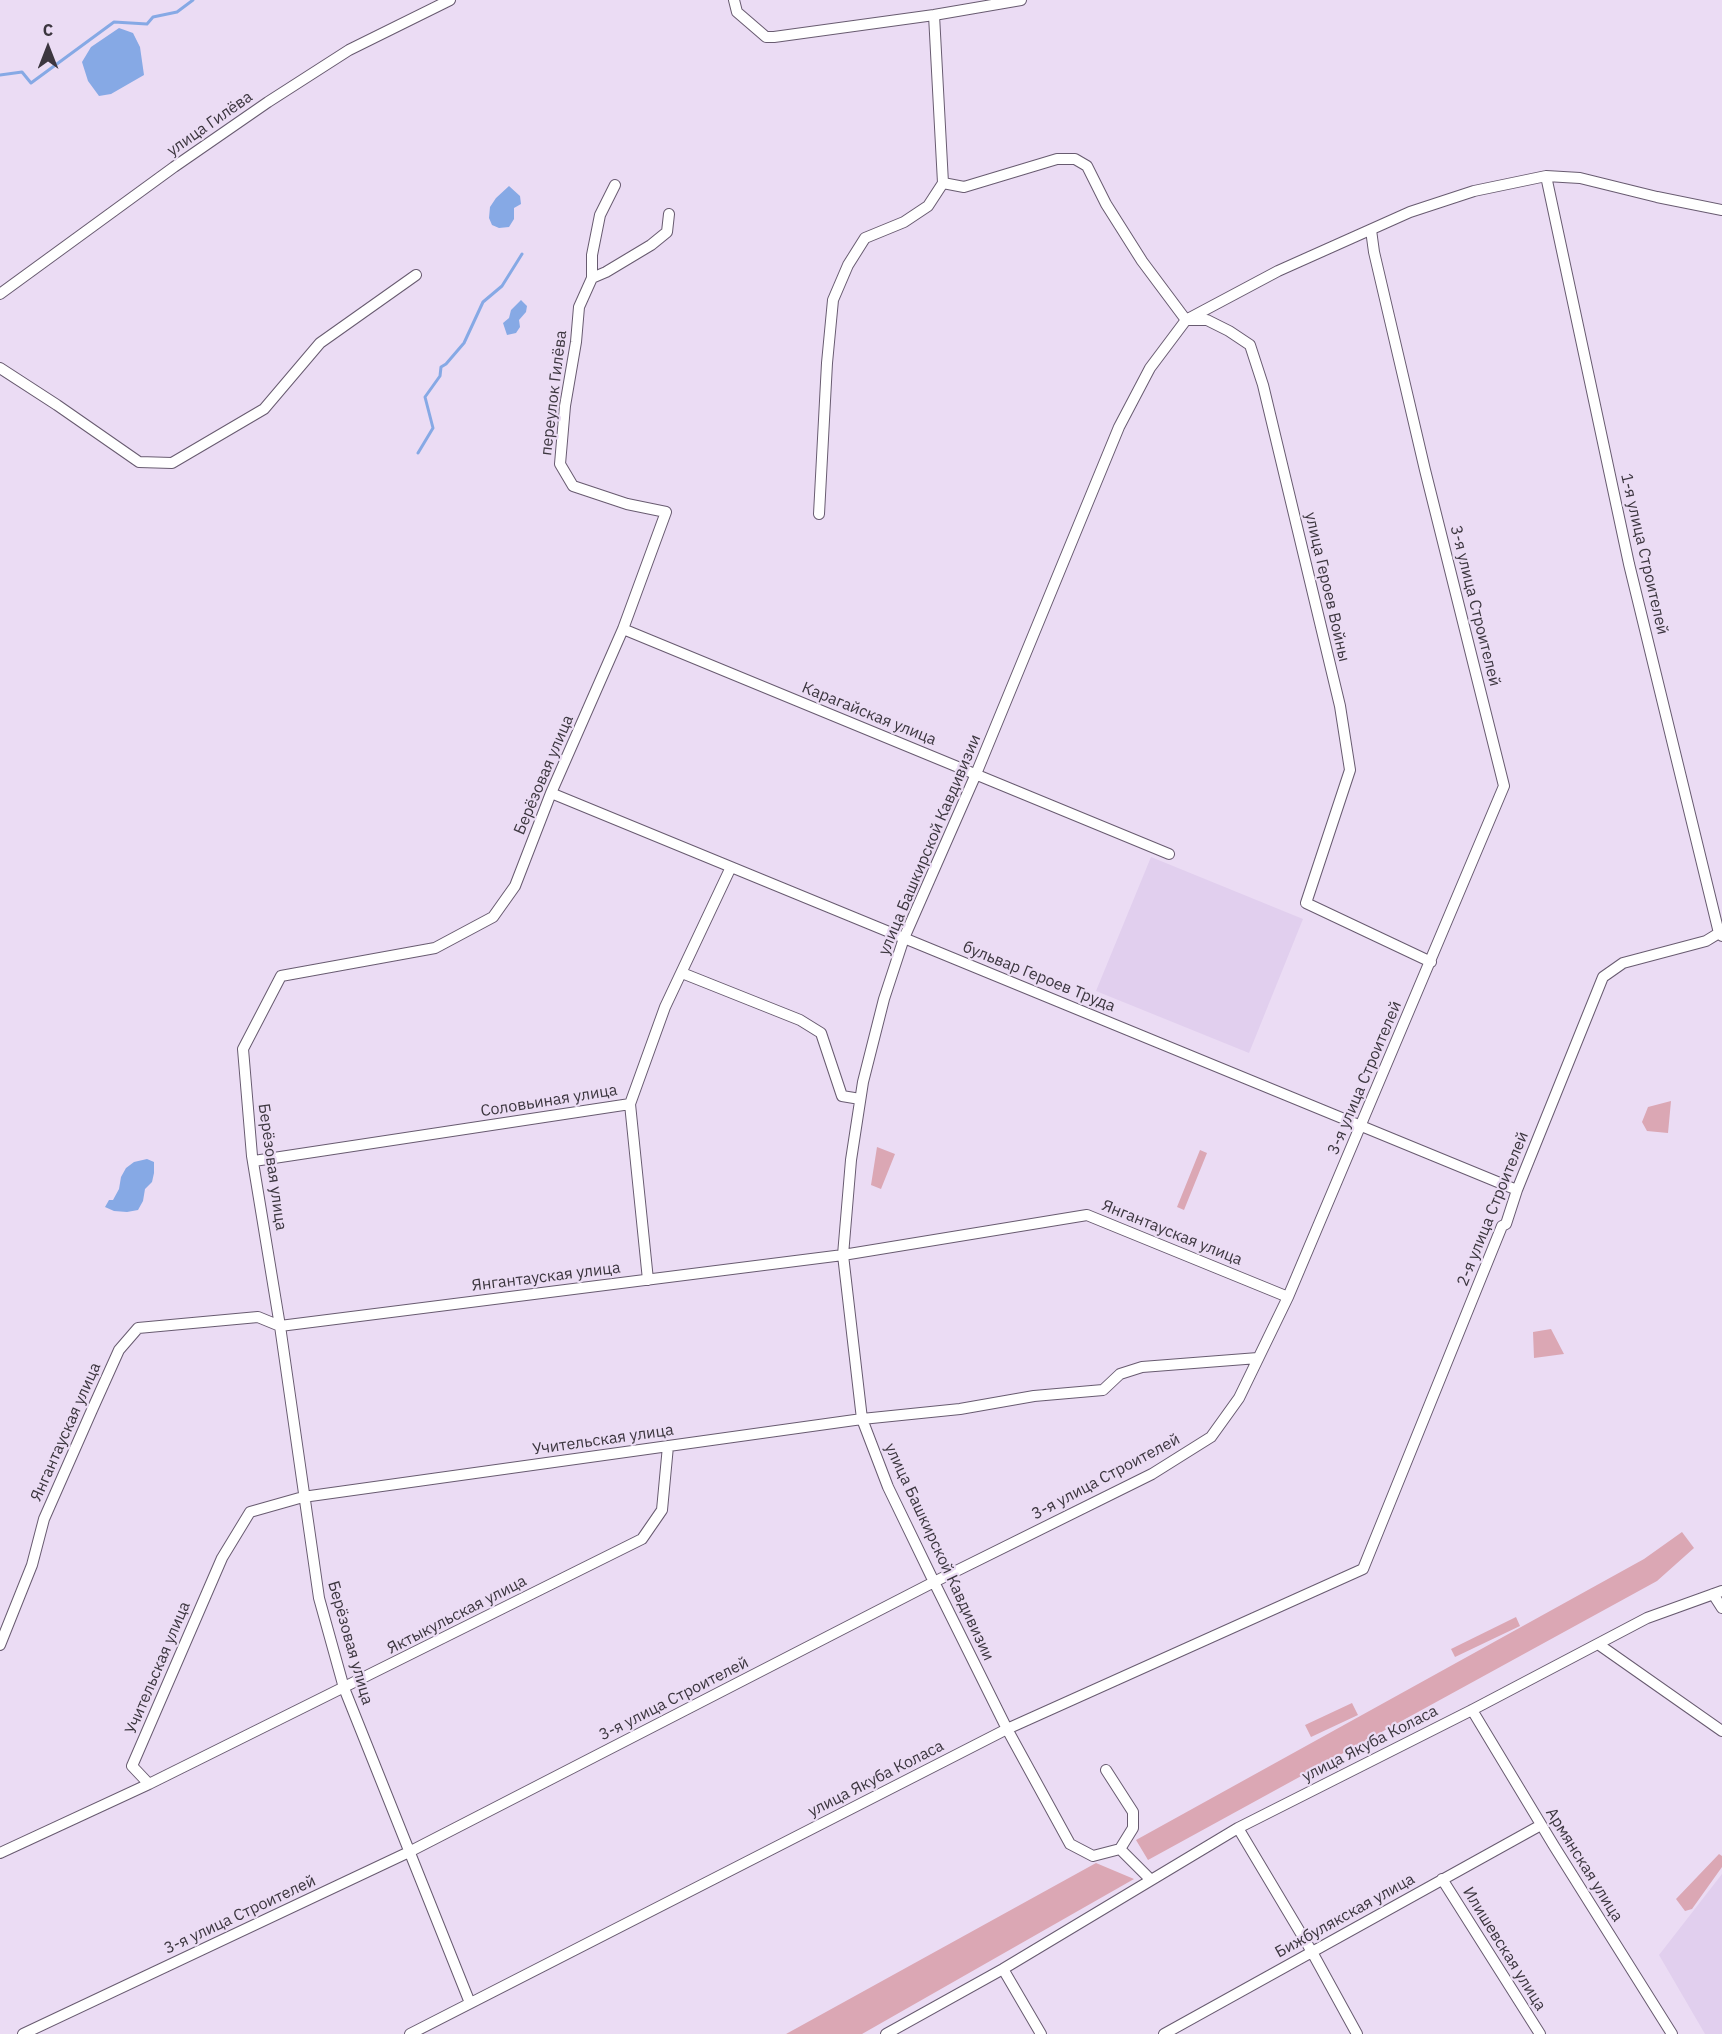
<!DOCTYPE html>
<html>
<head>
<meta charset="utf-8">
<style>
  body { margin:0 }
  #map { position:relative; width:1722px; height:2034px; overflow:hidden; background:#ebdcf4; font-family:"IBM Plex Sans",sans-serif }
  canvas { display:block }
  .north { position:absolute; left:18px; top:18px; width:60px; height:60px; -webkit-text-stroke:4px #ebdcf4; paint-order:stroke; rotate:0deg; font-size:16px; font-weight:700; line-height:24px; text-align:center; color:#3c363f }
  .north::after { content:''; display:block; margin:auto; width:21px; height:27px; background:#3c363f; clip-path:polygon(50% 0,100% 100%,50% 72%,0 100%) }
</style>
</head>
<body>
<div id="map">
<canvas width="1722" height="2034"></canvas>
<div class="north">С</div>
</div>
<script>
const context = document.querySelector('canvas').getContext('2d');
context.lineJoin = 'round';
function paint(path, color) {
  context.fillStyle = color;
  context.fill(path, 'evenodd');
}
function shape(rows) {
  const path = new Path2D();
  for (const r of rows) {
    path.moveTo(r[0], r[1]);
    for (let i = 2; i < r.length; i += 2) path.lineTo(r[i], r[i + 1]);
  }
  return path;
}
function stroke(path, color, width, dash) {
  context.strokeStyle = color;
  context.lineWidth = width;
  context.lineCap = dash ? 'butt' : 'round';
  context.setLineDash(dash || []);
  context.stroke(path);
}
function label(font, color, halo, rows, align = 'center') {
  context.font = font + ' "IBM Plex Sans",sans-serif';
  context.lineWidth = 4.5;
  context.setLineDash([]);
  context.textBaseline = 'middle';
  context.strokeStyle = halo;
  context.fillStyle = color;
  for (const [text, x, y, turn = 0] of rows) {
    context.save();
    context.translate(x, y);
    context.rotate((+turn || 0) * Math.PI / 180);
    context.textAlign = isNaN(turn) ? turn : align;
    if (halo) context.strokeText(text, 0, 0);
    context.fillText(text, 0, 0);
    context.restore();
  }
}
const built = shape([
  [1151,857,1303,919,1249,1053,1096,991],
  [1722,1874,1722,2034,1705,2034,1659,1955]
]);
const green = shape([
  [1671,1101,1668,1133,1647,1131,1642,1122,1648,1107],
  [877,1147,895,1154,881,1189,871,1185],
  [1200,1150,1207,1153,1184,1210,1177,1207],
  [1551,1329,1564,1354,1534,1358,1533,1332],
  [1682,1532,1694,1548,1657,1581,1148,1860,1136,1840,1644,1559],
  [1516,1617,1520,1626,1455,1657,1451,1649],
  [1352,1703,1358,1715,1311,1737,1305,1725],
  [1719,1854,1722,1856,1722,1867,1692,1909,1685,1911,1676,1899],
  [1096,1863,1134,1879,862,2034,786,2034]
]);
const water = shape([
  [119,28,133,33,140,47,144,75,111,94,99,96,88,81,82,62,91,47],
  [509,186,520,196,521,204,514,208,514,219,509,227,499,228,492,225,489,218,490,207,496,198],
  [521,300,527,306,526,312,519,320,520,327,516,333,507,335,503,323,509,318,511,310],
  [147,1159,154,1162,154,1173,152,1182,145,1189,143,1201,138,1210,127,1212,114,1211,105,1207,109,1200,113,1200,119,1189,121,1177,126,1168,134,1162]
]);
const stream = shape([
  [0,75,22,72,31,83,114,22,147,24,153,17,177,12,193,0],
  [418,453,433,428,425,397,440,376,441,367,446,364,464,343,483,302,502,286,522,254]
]);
const minor = shape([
  [734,0,737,12,766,37,774,37,934,15,1021,0],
  [1546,176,1629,564,1719,933,1722,936],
  [943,183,964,187,1057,159,1075,159,1087,166,1106,204,1142,261,1186,320],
  [592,278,592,255,600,215,615,185],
  [0,294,174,167,268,102,349,50,450,0],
  [1187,320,1207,320,1229,331,1250,345,1263,385,1340,706,1350,770,1306,903,1431,962],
  [0,368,57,405,139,462,172,463,264,409,320,343,416,275],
  [819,514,827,363,833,300,848,265,865,238,904,222,928,206,943,183,934,15],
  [623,629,1169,854],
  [551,793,1517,1190],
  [682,973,800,1020,821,1033,842,1096,860,1099],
  [630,1104,648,1280],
  [254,1161,630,1104,665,1007,731,867],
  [1713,1594,1722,1608],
  [1598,1644,1722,1731],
  [0,1645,32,1565,44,1519,92,1410,119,1350,138,1328,258,1317,280,1326,843,1255,1087,1215,1288,1297],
  [1472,1710,1554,1846,1672,2034],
  [1106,1770,1133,1812,1133,1828,1120,1849],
  [149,1784,132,1766,222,1558,250,1512,303,1497,862,1419,960,1409,1034,1396,1103,1390,1120,1374,1142,1367,1258,1358],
  [1238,1828,1312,1952,1357,2034],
  [0,1853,149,1784,642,1539,662,1510,668,1446],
  [1150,1879,1120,1849,1093,1856,1070,1844,1007,1729,934,1582,888,1487,862,1419,843,1255,851,1160,863,1082,884,999,904,938,976,774,1119,427,1150,368,1186,320,1278,271,1410,212,1474,191,1546,176,1580,178,1657,197,1722,210],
  [1442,1879,1540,2034],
  [1003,1969,1041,2034],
  [470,2003,344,1688,319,1598,280,1326,252,1156,243,1049,281,976,435,948,493,917,515,886,551,793,623,629,666,512,627,504,573,486,560,464,565,406,576,342,579,307,592,278,606,272,651,245,667,232,669,214],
  [23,2034,409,1852,934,1582,1152,1474,1211,1437,1239,1398,1288,1297,1504,786,1425,470,1374,252,1371,230],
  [410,2034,1007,1729,1363,1569,1502,1226,1506,1224,1517,1190,1603,977,1623,963,1706,941,1719,933],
  [886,2034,1003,1969,1238,1828,1472,1710,1647,1618,1722,1591],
  [1164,2034,1541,1825]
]);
const streetNames = [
  ["улица Гилёва",210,124,-35],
  ["переулок Гилёва",554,393,-83],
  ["1-я улица Строителей",1644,554,77],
  ["улица Героев Войны",1327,587,77],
  ["3-я улица Строителей",1475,606,76],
  ["Карагайская улица",869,714,22],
  ["Берёзовая улица",544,775,-67],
  ["улица Башкирской Кавдивизии",930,845,-67],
  ["бульвар Героев Труда",1039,977,22],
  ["3-я улица Строителей",1365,1078,-67],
  ["Соловьиная улица",549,1101,-9],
  ["Берёзовая улица",272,1167,82],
  ["2-я улица Строителей",1493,1209,-68],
  ["Янгантауская улица",1172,1233,22],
  ["Янгантауская улица",546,1277,-7],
  ["Янгантауская улица",66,1432,-66],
  ["Учительская улица",603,1440,-8],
  ["3-я улица Строителей",1106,1477,-28],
  ["улица Башкирской Кавдивизии",939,1552,65],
  ["Яктыкульская улица",457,1615,-27],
  ["Берёзовая улица",350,1643,74],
  ["Учительская улица",158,1668,-67],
  ["3-я улица Строителей",674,1699,-27],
  ["улица Якуба Коласа",1370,1744,-27],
  ["улица Якуба Коласа",876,1779,-27],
  ["Армянская улица",1584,1865,58],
  ["3-я улица Строителей",240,1915,-25],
  ["Бижбулякская улица",1345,1916,-29],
  ["Илишевская улица",1504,1949,58]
];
paint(built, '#e1cfee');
paint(green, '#dba7b4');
paint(water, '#86a9e5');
stroke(stream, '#86a9e5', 3);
stroke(minor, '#685b70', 12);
stroke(minor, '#fff', 10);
label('16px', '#3c363f', '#ebdcf4', streetNames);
</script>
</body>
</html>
